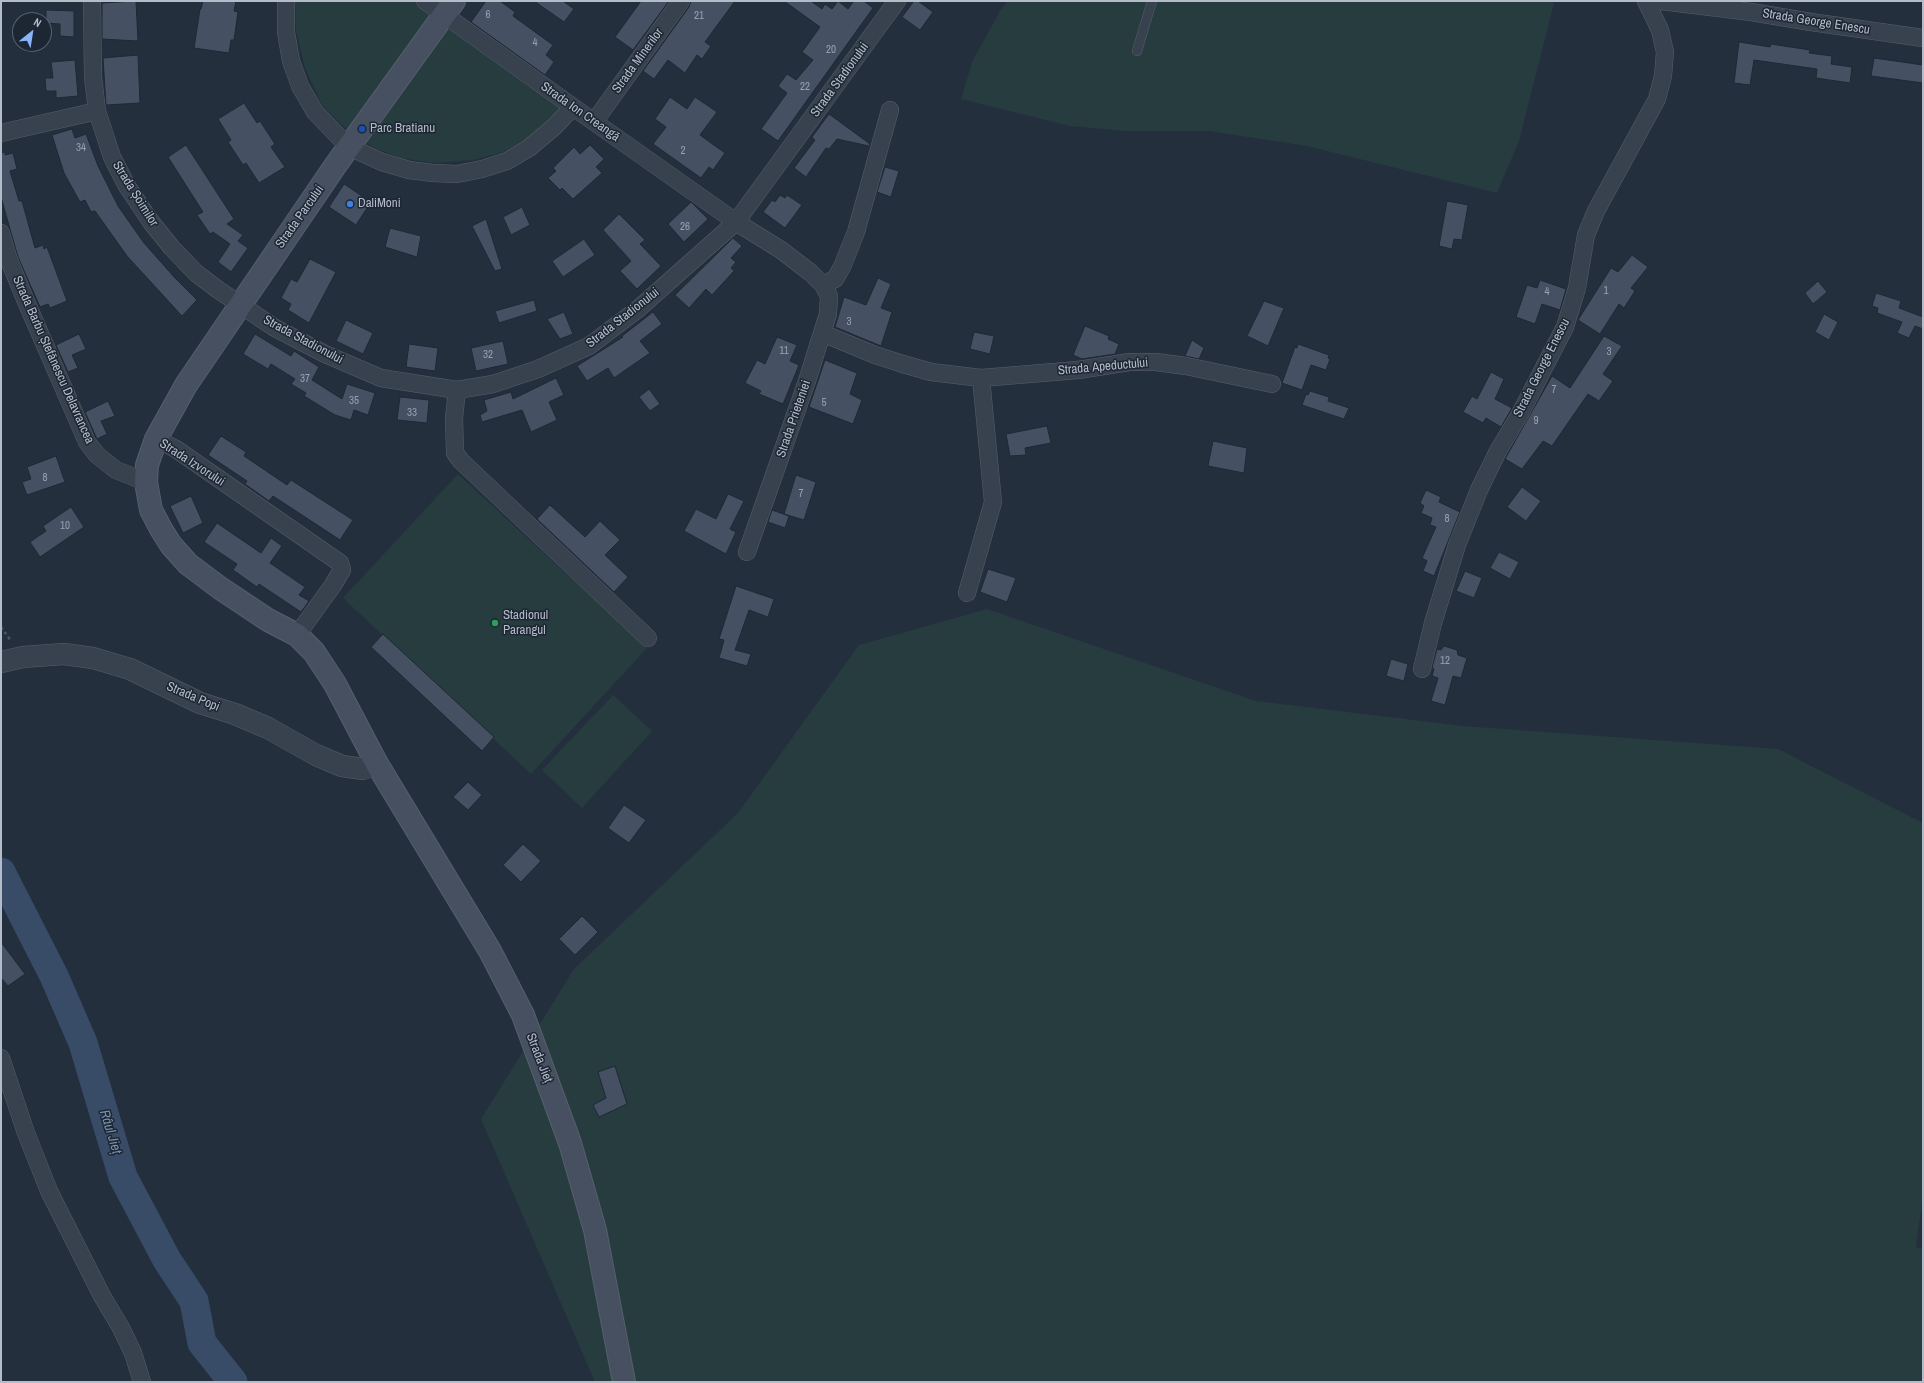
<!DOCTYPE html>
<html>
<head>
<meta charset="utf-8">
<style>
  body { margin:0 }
  #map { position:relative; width:1924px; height:1383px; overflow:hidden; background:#242f3e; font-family:"Archivo Narrow",sans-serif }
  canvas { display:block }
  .frame { position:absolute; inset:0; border:2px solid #b4bcc9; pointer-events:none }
  .north { position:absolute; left:12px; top:12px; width:40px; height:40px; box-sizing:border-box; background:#1d2633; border:1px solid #59626f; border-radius:50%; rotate:30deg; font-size:11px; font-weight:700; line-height:16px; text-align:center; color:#b4bcc9 }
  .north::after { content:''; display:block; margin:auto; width:14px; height:18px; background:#8ab4f8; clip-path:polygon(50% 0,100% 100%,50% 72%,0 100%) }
</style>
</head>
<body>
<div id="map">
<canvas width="1924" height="1383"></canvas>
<div class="frame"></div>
<div class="north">N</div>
</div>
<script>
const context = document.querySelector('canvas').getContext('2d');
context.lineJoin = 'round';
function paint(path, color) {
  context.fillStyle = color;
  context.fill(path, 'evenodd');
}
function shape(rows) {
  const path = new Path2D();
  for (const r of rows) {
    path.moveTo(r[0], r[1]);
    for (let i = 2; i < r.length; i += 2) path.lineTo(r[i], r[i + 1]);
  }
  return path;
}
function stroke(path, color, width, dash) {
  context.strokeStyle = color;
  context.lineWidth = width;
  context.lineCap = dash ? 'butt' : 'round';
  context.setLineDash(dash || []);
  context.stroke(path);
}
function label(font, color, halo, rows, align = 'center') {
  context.font = font + ' "Archivo Narrow",sans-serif';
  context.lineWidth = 3;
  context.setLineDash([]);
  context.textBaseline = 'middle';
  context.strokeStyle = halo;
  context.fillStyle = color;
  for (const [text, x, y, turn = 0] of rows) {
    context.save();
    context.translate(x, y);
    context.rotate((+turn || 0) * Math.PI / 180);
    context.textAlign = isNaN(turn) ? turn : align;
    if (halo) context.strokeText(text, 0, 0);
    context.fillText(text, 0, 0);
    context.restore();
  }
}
const green = shape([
  [295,1,414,1,562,108,528,140,500,153,473,160,435,163,400,158,375,148,356,137,341,124,322,105,305,68,296,31],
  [1008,1,1549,1,1554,3,1519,141,1497,193,1307,146,1209,131,1125,131,1070,126,961,99,972,62,1000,11],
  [458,474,647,648,531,774,343,598],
  [987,609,1256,701,1463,726,1778,749,1923,823,1923,1196,1916,1247,1923,1249,1923,1382,595,1382,481,1119,574,969,738,813,859,645],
  [613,695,652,731,582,808,542,770]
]);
const river = shape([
  [1,872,54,976,83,1043,123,1177,167,1260,194,1301,202,1343,233,1382]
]);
const building = shape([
  [136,1,138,41,102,39,102,3,136,1],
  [203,1,236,1,234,11,238,12,234,40,231,40,229,53,194,48,200,9,201,9,203,1],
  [486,1,500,1,515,12,513,16,553,45,546,55,554,62,545,75,471,22,486,1],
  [534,1,563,1,574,9,564,22,534,1],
  [641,1,669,1,633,50,615,37,641,1],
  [691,1,735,1,705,42,711,46,702,59,697,55,685,73,668,60,654,79,643,71,689,7,691,1],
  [784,1,811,1,822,9,825,4,832,9,838,1,848,9,854,1,864,1,873,8,778,141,761,129,787,93,778,86,787,74,796,80,813,60,802,52,820,27,784,1],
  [914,1,918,1,933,12,920,30,902,17,914,1],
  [46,10,74,11,74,37,60,36,60,24,46,23,46,10],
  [1739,42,1770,47,1771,44,1810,50,1809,53,1832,56,1831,64,1852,67,1850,83,1816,78,1817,69,1754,60,1750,85,1734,83,1739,42],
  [138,55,140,103,106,105,103,58,138,55],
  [1874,58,1923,65,1923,83,1871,76,1874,58],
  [75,60,78,96,56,98,56,91,46,91,45,78,53,78,51,62,75,60],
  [670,97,687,109,695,97,717,112,700,135,725,153,713,170,709,167,701,178,653,144,666,127,655,119,670,97],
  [244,103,257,123,260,121,275,144,271,147,285,167,259,183,246,163,243,165,228,142,231,140,218,119,244,103],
  [829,114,870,144,869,146,837,139,829,149,826,148,806,177,794,168,815,140,812,137,829,114],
  [72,129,75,138,86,134,98,166,118,206,144,243,175,278,197,300,182,316,127,256,95,211,91,212,85,200,80,202,64,173,52,135,72,129],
  [186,145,234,219,227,224,243,235,238,241,248,248,231,272,218,262,230,244,213,232,210,234,197,215,203,212,168,157,186,145],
  [590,145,604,159,596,167,602,173,573,199,562,188,560,190,548,178,556,171,553,168,574,147,580,154,590,145],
  [5,152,5,155,13,153,17,169,10,171,19,201,22,201,35,248,43,245,44,249,47,247,67,301,50,308,48,304,40,307,18,257,10,229,1,197,1,153,5,152],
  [885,167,899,171,891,197,877,192,885,167],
  [344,184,371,202,356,225,329,207,344,184],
  [780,195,785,198,787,195,802,205,785,228,763,212,772,200,775,202,780,195],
  [1447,201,1468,205,1462,240,1454,239,1452,249,1439,246,1447,201],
  [691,202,708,219,684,242,668,224,691,202],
  [522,207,530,225,511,235,503,217,522,207],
  [619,214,645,240,640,244,661,266,637,289,620,271,631,261,603,230,619,214],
  [486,219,502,269,495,271,472,226,486,219],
  [390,228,421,236,417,257,385,247,390,228],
  [733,238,742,246,731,258,736,262,731,268,734,271,712,295,706,289,689,308,675,295,733,238],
  [584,239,595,255,563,277,552,261,584,239],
  [1632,255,1648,267,1631,288,1635,291,1624,308,1619,304,1600,334,1578,320,1611,268,1618,272,1632,255],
  [310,259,336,272,309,323,288,310,291,304,281,298,291,279,297,282,310,259],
  [878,278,891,284,881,308,892,312,881,346,835,327,844,297,866,305,878,278],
  [1540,280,1566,289,1560,310,1542,304,1535,324,1516,317,1527,285,1537,288,1540,280],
  [1818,281,1827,292,1813,304,1805,293,1818,281],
  [1876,293,1901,301,1899,308,1923,317,1923,329,1915,326,1909,338,1897,333,1902,322,1877,313,1878,308,1872,306,1876,293],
  [534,300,537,311,499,323,495,311,534,300],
  [1264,301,1284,308,1268,346,1247,336,1264,301],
  [564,312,573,334,560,339,547,319,564,312],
  [653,312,662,324,640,341,650,353,614,378,608,368,587,381,577,366,623,337,622,336,653,312],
  [1824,314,1838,322,1829,340,1815,332,1824,314],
  [346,320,373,333,363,354,336,341,346,320],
  [1085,326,1109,336,1108,339,1119,344,1115,354,1082,359,1073,355,1085,326],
  [974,332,994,336,990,354,970,349,974,332],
  [79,334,86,349,72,355,78,368,68,372,56,345,79,334],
  [255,334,291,356,294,351,319,367,312,380,342,399,347,384,375,393,368,415,354,410,351,420,335,415,304,396,306,393,291,384,295,379,271,364,268,369,243,354,255,334],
  [1604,336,1622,346,1603,374,1613,381,1599,401,1588,394,1552,446,1543,441,1522,469,1505,459,1552,376,1570,388,1604,336],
  [777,337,797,345,790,361,799,365,783,404,759,394,761,391,745,383,757,360,765,364,777,337],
  [1192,340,1204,348,1199,359,1185,356,1192,340],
  [503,341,508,364,476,371,471,348,503,341],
  [409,344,438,348,435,371,406,367,409,344],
  [1298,344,1329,355,1328,358,1330,359,1326,370,1311,365,1302,390,1282,383,1295,347,1297,348,1298,344],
  [825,360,857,373,850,394,862,400,853,424,809,407,825,360],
  [1491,372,1504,379,1495,399,1512,408,1501,427,1486,418,1483,423,1463,412,1472,396,1477,399,1491,372],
  [556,378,564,395,549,402,557,420,531,432,522,410,482,422,480,415,487,411,484,400,511,392,513,399,556,378],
  [649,389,660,404,650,411,639,397,649,389],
  [1310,391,1329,397,1328,401,1349,408,1344,419,1302,405,1306,394,1308,395,1310,391],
  [400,397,429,400,427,423,397,420,400,397],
  [108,401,115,416,101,421,107,434,97,439,85,412,108,401],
  [1047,426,1051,443,1025,448,1026,455,1010,456,1006,434,1047,426],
  [221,436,246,452,244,456,287,485,291,480,353,520,340,540,273,496,269,501,245,484,247,481,208,455,221,436],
  [1213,441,1247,448,1244,473,1208,466,1213,441],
  [56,456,65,482,27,495,22,482,31,479,27,467,56,456],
  [796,475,816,482,804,520,784,514,796,475],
  [1522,487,1541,501,1526,521,1507,507,1522,487],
  [1426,490,1441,497,1439,502,1460,512,1434,576,1423,571,1427,561,1422,558,1436,527,1430,525,1432,518,1421,513,1424,506,1420,503,1426,490],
  [728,494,744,501,730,529,736,532,726,554,684,531,696,509,716,519,728,494],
  [191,496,203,523,183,533,170,506,191,496],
  [550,505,585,537,600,521,620,540,605,555,628,577,614,592,537,519,550,505],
  [71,507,84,527,40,557,30,542,46,531,43,526,71,507],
  [772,510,789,516,785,528,768,522,772,510],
  [217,523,261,553,271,538,282,546,270,563,305,587,299,595,309,601,301,612,259,584,257,587,233,570,237,564,204,542,217,523],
  [1499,552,1519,562,1510,579,1490,568,1499,552],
  [988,569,1016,578,1007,602,980,592,988,569],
  [1465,571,1482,578,1474,598,1456,591,1465,571],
  [736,586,774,599,768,617,749,610,735,650,751,654,747,666,719,658,724,640,719,639,736,586],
  [383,634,494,737,482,751,371,647,383,634],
  [1444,646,1457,650,1458,655,1467,658,1461,678,1453,676,1445,705,1431,701,1438,678,1432,676,1434,669,1432,668,1437,649,1441,650,1444,646],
  [1391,659,1408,664,1404,681,1386,676,1391,659],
  [468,782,482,795,468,810,453,797,468,782],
  [624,805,646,820,629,843,608,828,624,805],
  [523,844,541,861,521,882,503,865,523,844],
  [582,916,598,932,575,955,559,939,582,916],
  [1,942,25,974,8,986,1,978,1,942],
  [615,1066,627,1104,599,1117,593,1105,606,1098,598,1072,615,1066]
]);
const path = shape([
  [1,627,11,641]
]);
const service = shape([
  [1137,51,1152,1]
]);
const minor = shape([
  [92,1,93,77,97,111,112,157,127,186,151,222,172,248,196,273,217,289,275,328,325,354,381,378,457,390,493,384,538,369,589,346,638,309,736,222,897,1],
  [286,1,286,32,291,61,300,86,315,112,343,141,358,151,382,162,409,170,433,173,457,174,482,169,507,161,529,148,554,127,573,107],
  [425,1,573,107,736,222,781,250,811,273,823,285,829,296,828,314,807,381,747,552],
  [1661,1,1751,12,1811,22,1923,38],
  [594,122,681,1],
  [1,133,97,111],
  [1,233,9,260,25,299,87,442,97,455,116,470,146,482],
  [823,285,835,279,842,267,856,232,890,110],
  [822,333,875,355,903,364,931,372,981,378,1078,370,1130,362,1156,362,1186,366,1272,384],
  [457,390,454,418,455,453,461,461,648,638],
  [156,439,176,449,340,563,342,570,333,585,297,635],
  [967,593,993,502,981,378],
  [1422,669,1433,623,1457,545,1479,490,1498,451,1520,414,1565,327,1577,288,1586,235,1596,211,1657,99,1663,76,1665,52,1660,30,1646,1],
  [1,1058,26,1133,49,1191,102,1296,121,1328,133,1353,142,1382]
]);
const tertiary = shape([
  [1,662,23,657,64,654,93,658,130,669,200,703,235,714,268,728,316,755,342,766,363,769,377,764]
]);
const secondary = shape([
  [454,1,335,166,186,385,156,439,147,465,146,482,151,510,161,529,171,545,188,564,220,588,268,620,297,635,314,652,335,684,377,764,490,951,523,1015,570,1143,595,1230,624,1382]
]);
const markers = [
  [362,129,4,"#1a4fb4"],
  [350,204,4,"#3f7fe0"],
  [495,623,4,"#2e9e5b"]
];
const numberNames = [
  ["6",488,15],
  ["21",699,16],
  ["4",535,43],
  ["20",831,50],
  ["22",805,87],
  ["34",81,148],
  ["2",683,151],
  ["26",685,227],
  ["1",1606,291],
  ["4",1547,292],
  ["3",849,322],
  ["11",784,351],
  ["3",1609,352],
  ["32",488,355],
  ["37",305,379],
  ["7",1554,390],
  ["35",354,401],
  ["5",824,403],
  ["33",412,413],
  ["9",1536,421],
  ["8",45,478],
  ["7",801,494],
  ["8",1447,519],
  ["10",65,526],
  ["12",1445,661]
];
const streetNames = [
  ["Strada George Enescu",1816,22,9],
  ["Strada Minerilor",638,61,-54],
  ["Strada Stadionului",840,80,-54],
  ["Strada Ion Creangă",580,112,35],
  ["Strada Șoimilor",135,194,58],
  ["Strada Parcului",300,217,-55],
  ["Strada Stadionului",623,318,-38],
  ["Strada Stadionului",303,340,28],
  ["Strada Barbu Ștefănescu Delavrancea",53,360,66],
  ["Strada Apeductului",1103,367,-5],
  ["Strada George Enescu",1542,368,-63],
  ["Strada Prieteniei",794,419,-71],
  ["Strada Izvorului",192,463,33],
  ["Strada Popi",193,697,23],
  ["Strada Jieț",539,1058,69]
];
const poiNames = [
  ["Parc Bratianu",370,129],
  ["DaliMoni",358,204],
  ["Stadionul",503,616],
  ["Parangul",503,631]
];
const waterNames = [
  ["Râul Jieț",110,1132,73]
];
paint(green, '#263c3f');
stroke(river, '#394c67', 29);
paint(building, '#455162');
stroke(building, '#1f2835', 1);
stroke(service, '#565f6c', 10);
stroke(minor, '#565f6c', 18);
stroke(tertiary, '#565f6c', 22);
stroke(secondary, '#565f6c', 24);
stroke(path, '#44595c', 2.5, [3, 3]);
stroke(service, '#38414e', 9);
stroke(minor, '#38414e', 17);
stroke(tertiary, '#38414e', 21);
stroke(secondary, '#465061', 22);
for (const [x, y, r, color] of markers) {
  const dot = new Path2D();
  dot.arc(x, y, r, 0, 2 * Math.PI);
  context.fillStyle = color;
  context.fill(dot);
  stroke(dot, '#1d2633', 1.5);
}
label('11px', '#98a1af', null, numberNames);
label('13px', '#b4bcc9', '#1d2633', streetNames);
label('13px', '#b4bcc9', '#1d2633', poiNames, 'left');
label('italic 14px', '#7c92b1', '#1d2633', waterNames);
</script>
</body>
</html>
